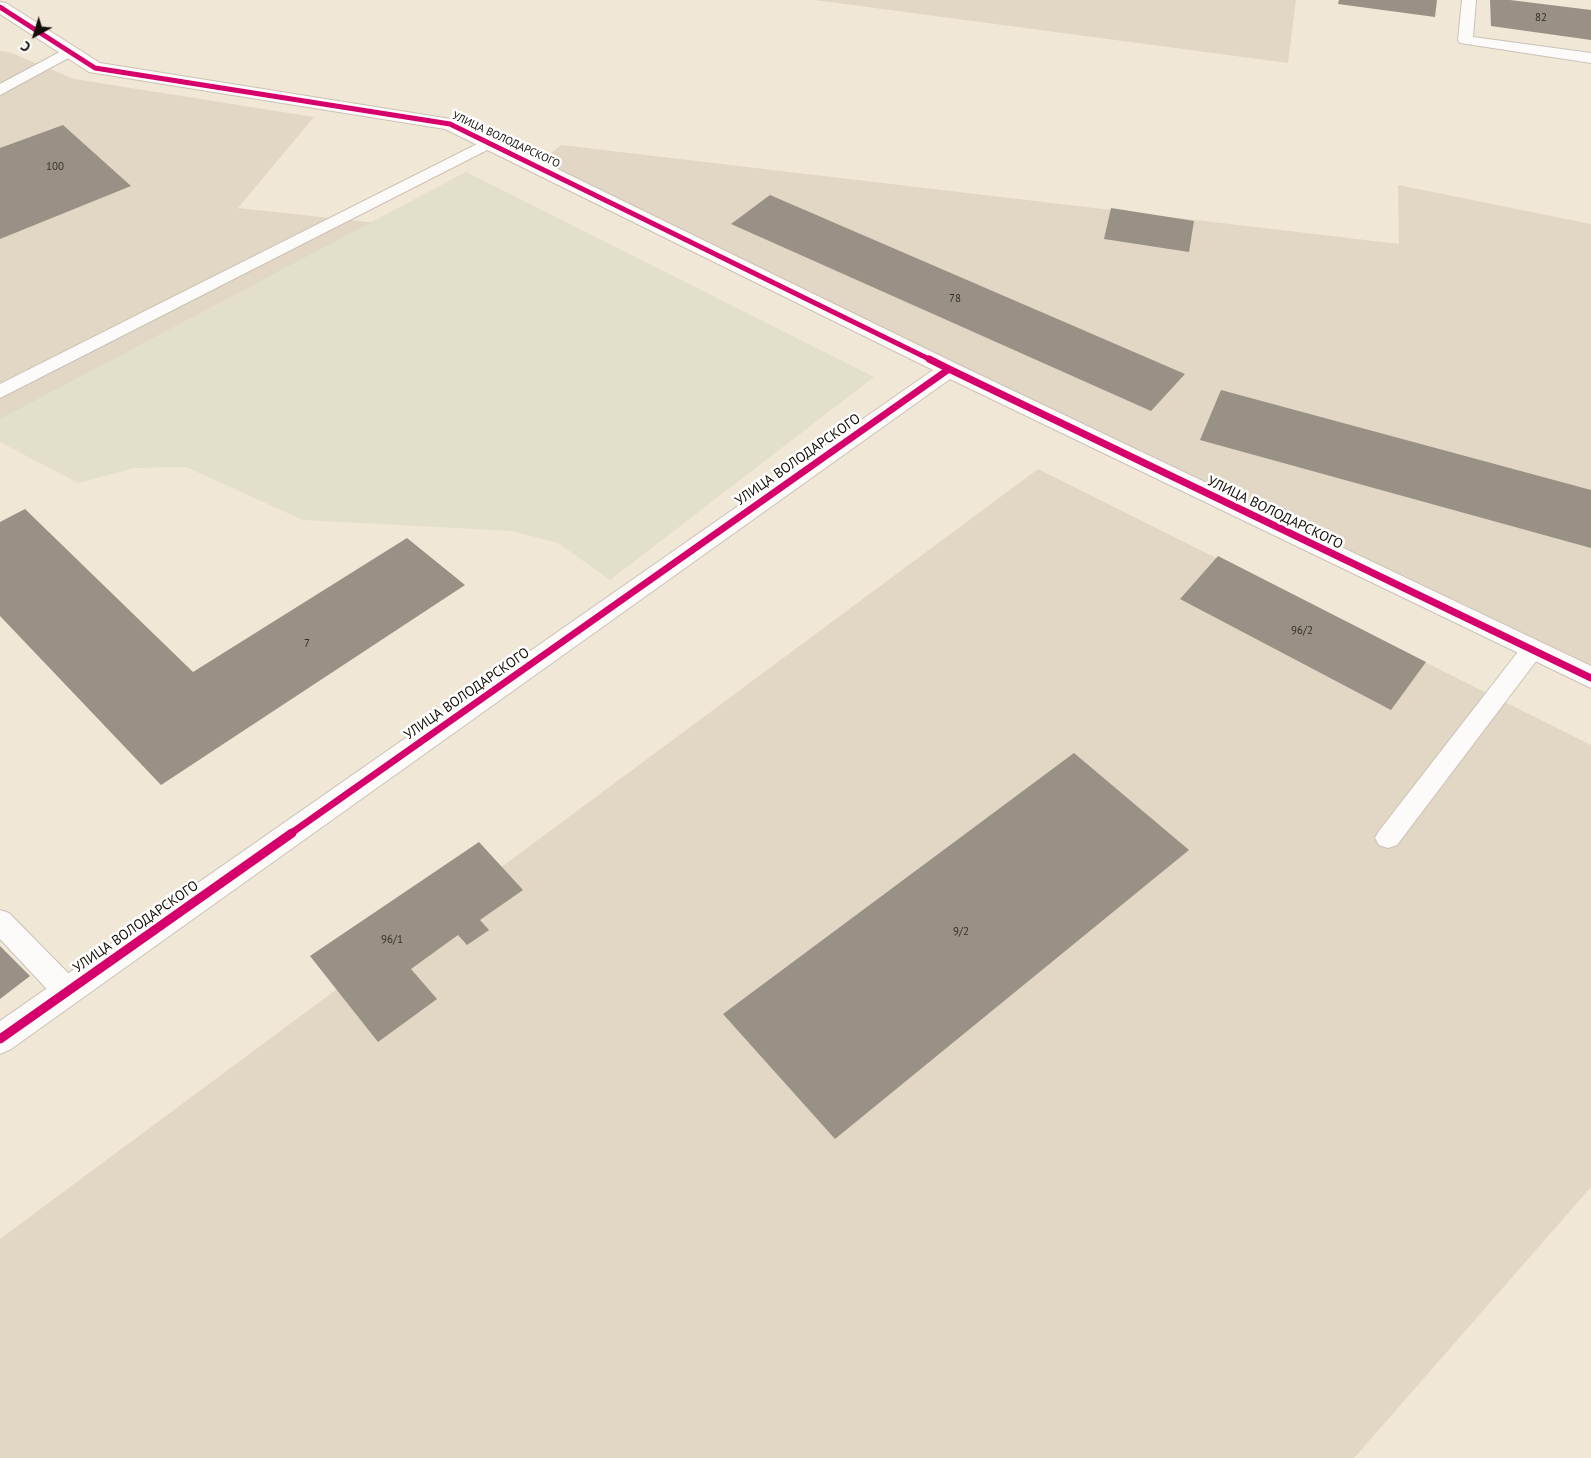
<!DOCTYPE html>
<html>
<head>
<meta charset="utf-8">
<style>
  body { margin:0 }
  #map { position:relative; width:1591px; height:1458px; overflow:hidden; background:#f1e7d7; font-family:"PT Sans",sans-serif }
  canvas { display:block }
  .north { position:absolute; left:10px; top:10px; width:50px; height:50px; -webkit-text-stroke:4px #fff; paint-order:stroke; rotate:219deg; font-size:14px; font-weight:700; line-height:20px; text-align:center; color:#140e05 }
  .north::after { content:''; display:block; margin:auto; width:18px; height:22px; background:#140e05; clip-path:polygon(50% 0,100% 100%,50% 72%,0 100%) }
</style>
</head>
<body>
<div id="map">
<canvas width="1591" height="1458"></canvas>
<div class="north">С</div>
</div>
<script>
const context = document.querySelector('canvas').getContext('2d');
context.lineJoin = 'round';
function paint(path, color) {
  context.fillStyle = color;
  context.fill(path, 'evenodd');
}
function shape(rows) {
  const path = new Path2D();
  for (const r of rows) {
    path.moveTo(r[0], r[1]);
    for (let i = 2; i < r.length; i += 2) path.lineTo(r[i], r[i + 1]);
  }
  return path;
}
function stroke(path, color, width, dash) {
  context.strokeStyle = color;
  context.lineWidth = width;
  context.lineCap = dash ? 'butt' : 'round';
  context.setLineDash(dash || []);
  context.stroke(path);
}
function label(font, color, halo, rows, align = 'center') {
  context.font = font + ' "PT Sans",sans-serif';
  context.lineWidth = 5;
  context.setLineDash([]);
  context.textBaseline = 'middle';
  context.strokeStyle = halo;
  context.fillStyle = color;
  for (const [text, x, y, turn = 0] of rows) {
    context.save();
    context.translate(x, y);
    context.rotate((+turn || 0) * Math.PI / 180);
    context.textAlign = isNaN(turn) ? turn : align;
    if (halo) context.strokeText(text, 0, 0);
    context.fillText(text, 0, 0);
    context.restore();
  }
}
const industrial = shape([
  [815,0,1296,0,1288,63],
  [0,51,9,52,74,79,314,117,238,208,404,226,0,437],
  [561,145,1399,244,1398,185,1591,224,1591,674,539,163],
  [1038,469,1591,745,1591,1187,1354,1458,0,1458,0,1239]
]);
const green = shape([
  [466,172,874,377,610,580,558,543,512,531,303,520,186,467,134,468,78,483,0,442,0,419]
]);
const building = shape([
  [1339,0,1437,0,1435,17,1338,4],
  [1490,0,1510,0,1591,10,1591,40,1491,26],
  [63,125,131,186,0,239,0,148],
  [770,195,1185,374,1151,411,731,224],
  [1111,208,1194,221,1189,252,1104,239],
  [1221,390,1591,490,1591,548,1200,440],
  [25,509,193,672,407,538,465,585,161,785,0,616,0,522],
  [1218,556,1426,662,1391,710,1180,599],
  [1074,753,1189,850,835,1139,723,1014],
  [479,842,523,890,480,920,489,930,467,945,458,935,411,969,437,999,378,1042,310,956],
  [0,946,30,976,0,999]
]);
const service = shape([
  [1462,0,1476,0,1473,37,1591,53,1591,63,1460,43,1458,40,1462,0],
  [69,47,77,52,74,55,0,95,0,84,69,47],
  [489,138,495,140,497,143,495,146,0,398,0,384,489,138],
  [1532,641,1540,644,1543,650,1540,656,1397,845,1388,848,1379,845,1375,838,1379,831,1524,644,1532,641],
  [0,910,9,913,77,982,81,991,77,1000,67,1003,57,1000,0,939,0,910]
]);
const minor = shape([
  [0,2,6,3,100,63,457,120,957,364,1591,666,1591,688,950,379,11,1049,0,1054,0,1021,933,370,445,129,89,72,0,14,0,2]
]);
const cyclewayFar2 = shape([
  [0,7,95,68,450,124,931,360]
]);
const cyclewayFar1 = shape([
  [949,369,1591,678],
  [290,834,949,369,929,359]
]);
const cycleway = shape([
  [0,1039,292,833]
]);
const numberNames = [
  ["82",1541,18],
  ["100",55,167],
  ["78",955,299],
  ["96/2",1302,631],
  ["7",307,644],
  ["9/2",961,932],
  ["96/1",392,940]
];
const farStreetnames = [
  ["УЛИЦА ВОЛОДАРСКОГО",506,140,25]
];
const streetNames = [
  ["УЛИЦА ВОЛОДАРСКОГО",798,460,-35],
  ["УЛИЦА ВОЛОДАРСКОГО",1275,513,26],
  ["УЛИЦА ВОЛОДАРСКОГО",467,694,-35],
  ["УЛИЦА ВОЛОДАРСКОГО",136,927,-35]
];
paint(industrial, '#e2d6c5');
paint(green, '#e2dfca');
paint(building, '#999185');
stroke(service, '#cac2b6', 2);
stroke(minor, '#cac2b6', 2);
paint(service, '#fdfbf9');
paint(minor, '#fdfbf9');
stroke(cyclewayFar2, '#d6006c', 5);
stroke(cyclewayFar1, '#d6006c', 7);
stroke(cycleway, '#d6006c', 9);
label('11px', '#352f25', null, numberNames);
label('11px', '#140e05', '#fff', farStreetnames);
label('14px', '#140e05', '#fff', streetNames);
</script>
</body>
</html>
